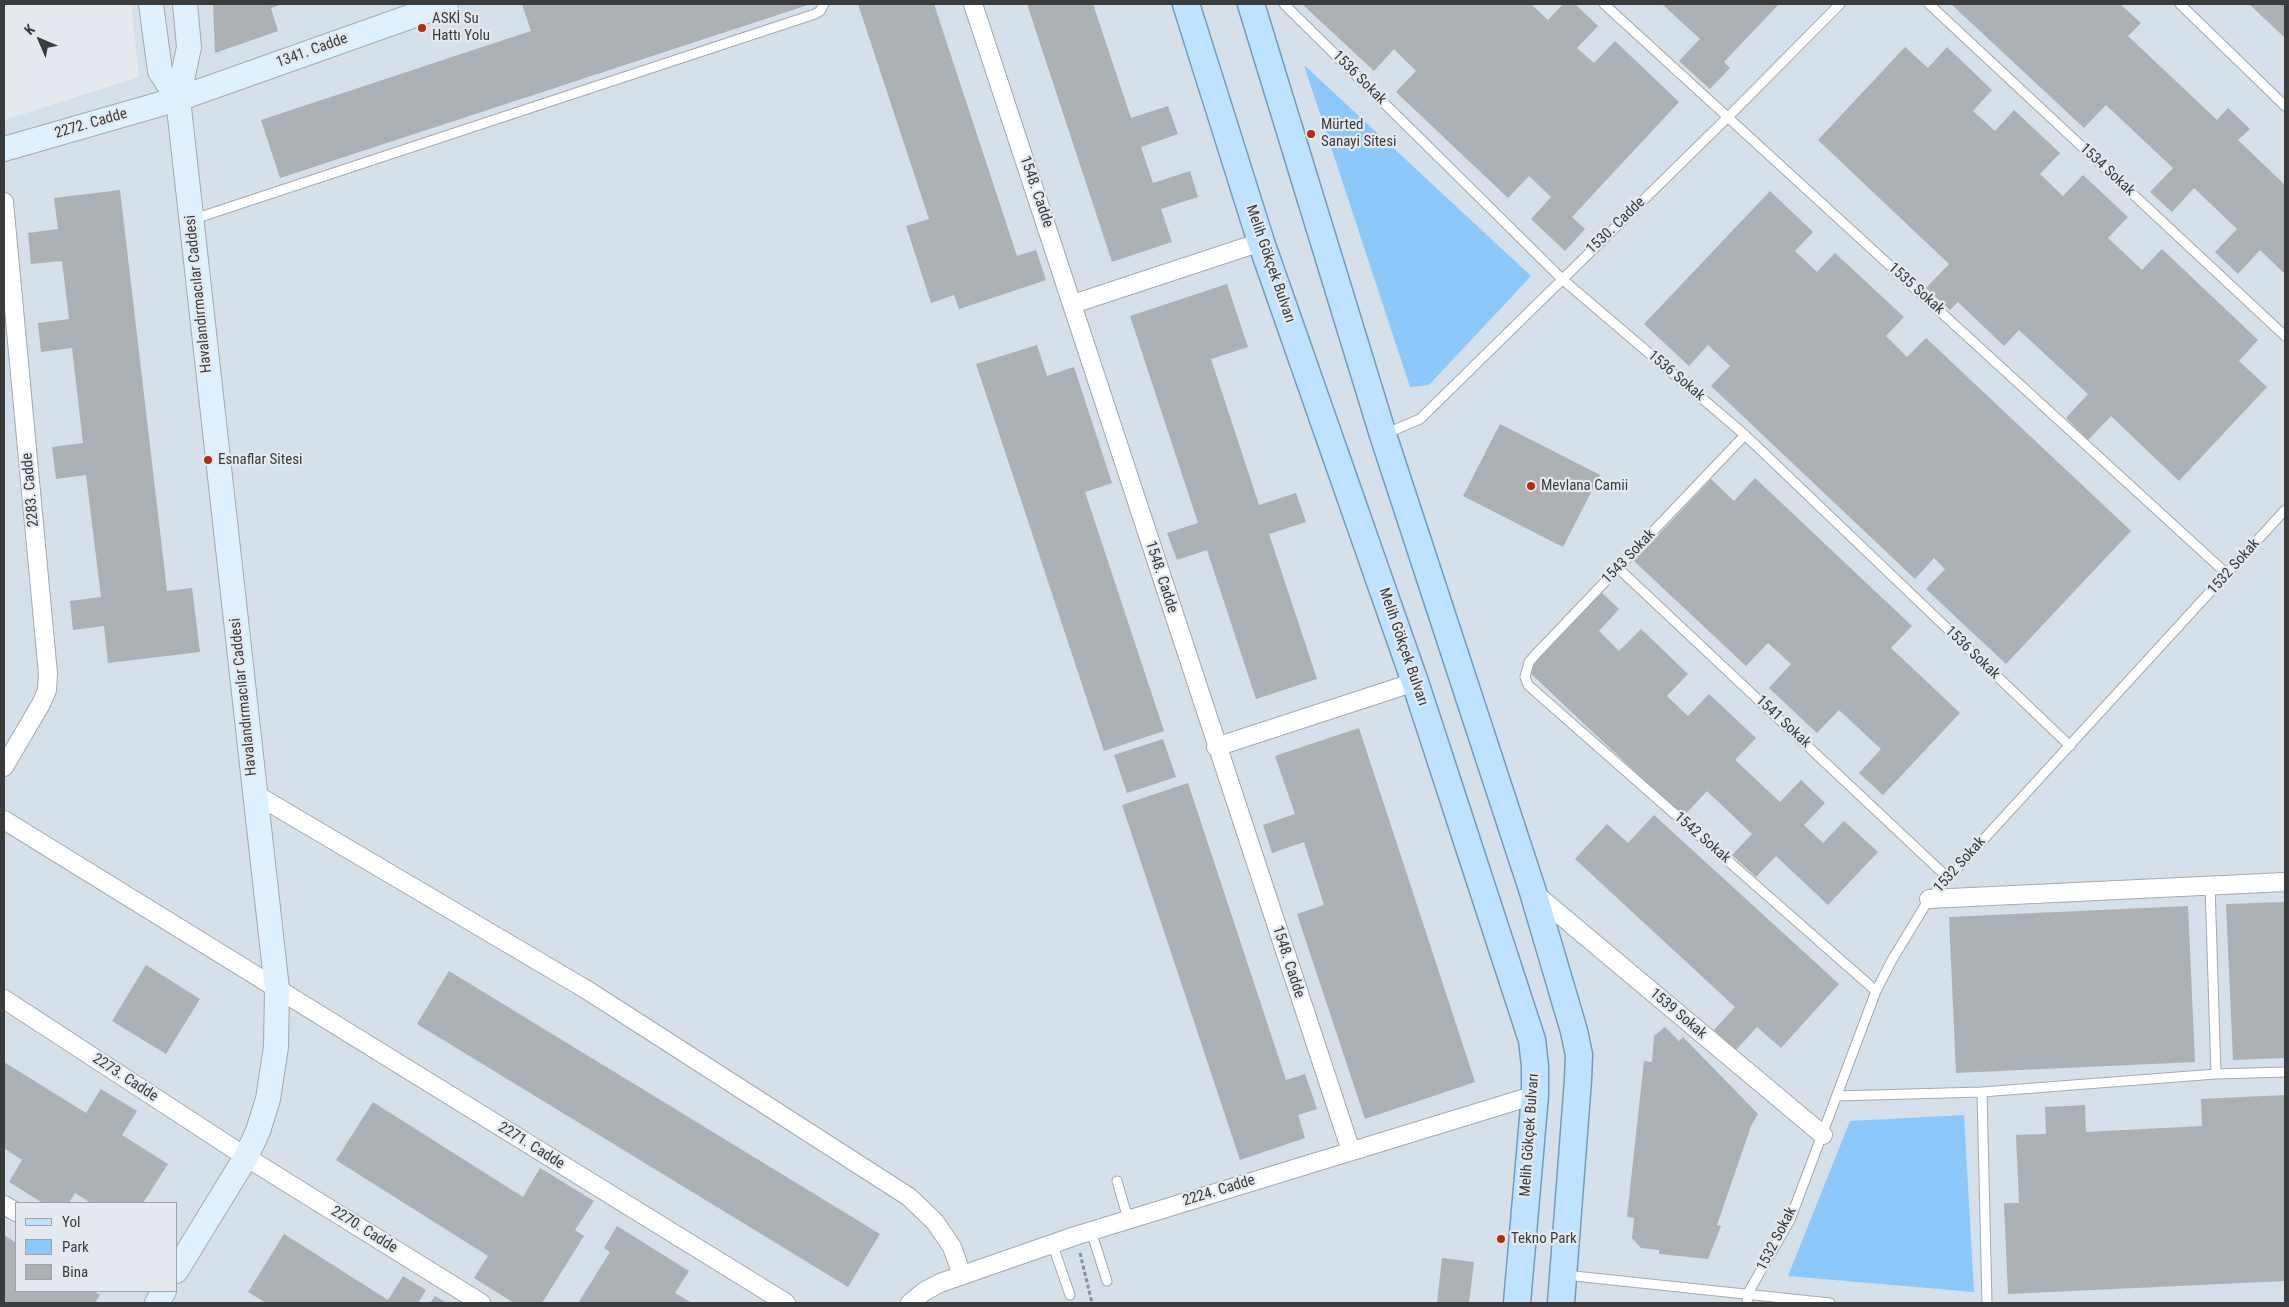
<!DOCTYPE html>
<html>
<head>
<meta charset="utf-8">
<style>
  body { margin:0 }
  #map { position:relative; width:2289px; height:1307px; overflow:hidden; background:#e4eaef; font-family:"Roboto Condensed",sans-serif }
  canvas { display:block }
  .frame { position:absolute; inset:0; border:5px solid #393b3d; pointer-events:none }
  .legend { position:absolute; left:15px; top:1202px; width:162px; height:90px; box-sizing:border-box; background:#e4eaef; border:1px solid #a0a4a8; margin:0; padding:6px 9px; list-style:none; font-size:15px; color:#393b3d }
  .legend li { display:flex; align-items:center; gap:10px; height:25px }
  .legend b { width:25px; border:1px solid #a0a4a8 }
  .north { position:absolute; left:15px; top:15px; width:50px; height:50px; -webkit-text-stroke:4px #e4eaef; paint-order:stroke; rotate:315deg; font-size:14px; font-weight:700; line-height:20px; text-align:center; color:#393b3d }
  .north::after { content:''; display:block; margin:auto; width:18px; height:22px; background:#393b3d; clip-path:polygon(50% 0,100% 100%,50% 72%,0 100%) }
</style>
</head>
<body>
<div id="map">
<canvas width="2289" height="1307"></canvas>
<div class="frame"></div>
<ul class="legend">
<li><b style="height:6px;background:#bee2ff"></b>Yol</li>
<li><b style="height:14px;background:#8cc8f9"></b>Park</li>
<li><b style="height:14px;background:#abb1b5"></b>Bina</li>
</ul>
<div class="north">K</div>
</div>
<script>
const context = document.querySelector('canvas').getContext('2d');
context.lineJoin = 'round';
function paint(path, color) {
  context.fillStyle = color;
  context.fill(path, 'evenodd');
}
function shape(rows) {
  const path = new Path2D();
  for (const r of rows) {
    path.moveTo(r[0], r[1]);
    for (let i = 2; i < r.length; i += 2) path.lineTo(r[i], r[i + 1]);
  }
  return path;
}
function stroke(path, color, width, dash) {
  context.strokeStyle = color;
  context.lineWidth = width;
  context.lineCap = dash ? 'butt' : 'round';
  context.setLineDash(dash || []);
  context.stroke(path);
}
function label(font, color, halo, rows, align = 'center') {
  context.font = font + ' "Roboto Condensed",sans-serif';
  context.lineWidth = 4.5;
  context.setLineDash([]);
  context.textBaseline = 'middle';
  context.strokeStyle = halo;
  context.fillStyle = color;
  for (const [text, x, y, turn = 0] of rows) {
    context.save();
    context.translate(x, y);
    context.rotate((+turn || 0) * Math.PI / 180);
    context.textAlign = isNaN(turn) ? turn : align;
    if (halo) context.strokeText(text, 0, 0);
    context.fillText(text, 0, 0);
    context.restore();
  }
}
const built = shape([
  [131,4,2285,4,2285,1303,4,1303,4,120,139,77],
  [16,1203,176,1203,176,1291,16,1291]
]);
const green = shape([
  [1304,65,1531,276,1429,385,1410,387],
  [1964,1115,1974,1292,1788,1276,1850,1121]
]);
const building = shape([
  [213,4,282,4,271,8,278,31,215,53],
  [522,4,811,4,280,178,261,120,531,31],
  [858,4,934,4,1017,256,1036,250,1046,280,959,309,954,295,931,303,906,226,929,219],
  [1027,4,1093,4,1131,118,1168,106,1178,134,1141,147,1153,183,1190,171,1198,197,1161,209,1172,242,1112,262],
  [1302,4,1531,4,1548,20,1563,4,1575,4,1598,26,1577,48,1594,63,1615,41,1679,102,1572,217,1585,229,1565,251,1531,219,1551,197,1529,176,1508,198,1396,92,1416,71,1394,49,1374,71],
  [1662,4,1779,4,1724,62,1730,68,1710,89,1679,61,1700,39],
  [1951,4,2120,4,2141,23,2128,36,2217,120,2228,108,2250,129,2238,140,2285,185,2285,274,2260,250,2238,274,2215,252,2237,229,2194,188,2172,212,2150,192,2173,168,2106,105,2084,128],
  [2249,4,2285,4,2285,38],
  [1905,47,1928,68,1947,47,1992,90,1973,111,1995,131,2014,110,2060,153,2040,174,2063,196,2083,175,2128,217,2108,238,2142,270,2162,249,2258,340,2239,361,2267,387,2179,481,2111,416,2088,440,2066,418,2088,394,2019,330,2004,346,1958,302,1950,310,1926,288,1949,264,1818,140],
  [120,190,167,591,192,588,200,652,108,663,104,626,73,630,70,601,101,597,86,475,56,479,52,447,83,443,72,348,41,352,38,323,69,319,62,261,31,264,28,233,58,229,54,198],
  [1770,191,1813,232,1795,251,1817,272,1835,253,1904,317,1886,336,1907,357,1926,338,2131,531,2006,664,1926,589,1945,569,1934,558,1915,579,1711,386,1730,366,1708,345,1689,366,1644,324],
  [1227,284,1248,347,1211,359,1259,505,1296,493,1306,522,1269,534,1317,679,1256,699,1207,550,1177,560,1167,533,1198,523,1130,316],
  [1037,345,1047,376,1074,367,1112,483,1085,492,1164,731,1104,751,976,364],
  [1500,424,1600,475,1563,547,1463,496],
  [1755,478,1912,626,1891,648,1960,713,1883,795,1859,773,1881,749,1839,710,1817,733,1769,688,1791,664,1768,643,1746,666,1634,561,1711,479,1734,501],
  [1601,592,1619,609,1599,631,1619,651,1641,629,1688,674,1667,696,1688,716,1709,694,1756,738,1735,760,1780,802,1801,780,1825,803,1804,825,1823,843,1844,821,1878,852,1828,905,1776,856,1756,877,1732,855,1752,834,1707,791,1683,817,1527,670],
  [1359,728,1475,1082,1365,1119,1297,914,1324,905,1304,842,1272,853,1263,825,1295,814,1275,756],
  [1163,739,1176,777,1127,793,1114,755],
  [1188,783,1286,1080,1305,1074,1317,1109,1298,1115,1305,1138,1240,1160,1122,805],
  [1654,815,1839,984,1781,1048,1757,1027,1736,1050,1714,1030,1735,1007,1575,859,1607,824,1628,843],
  [2285,902,2285,1058,2233,1060,2226,904],
  [2188,906,2195,1062,1956,1073,1949,917],
  [146,965,200,999,166,1054,112,1021],
  [449,971,880,1234,848,1287,417,1024],
  [1665,1027,1679,1041,1683,1037,1758,1114,1751,1126,1717,1225,1721,1226,1708,1259,1659,1254,1659,1250,1641,1248,1632,1238,1634,1218,1627,1217,1644,1061,1652,1062,1654,1036],
  [4,1062,86,1113,101,1089,137,1111,122,1135,168,1164,143,1203,91,1203,75,1193,69,1203,43,1203,9,1182,22,1160,4,1148],
  [2285,1095,2285,1281,2008,1294,2004,1203,2019,1203,2016,1135,2046,1134,2045,1107,2085,1105,2086,1132,2202,1126,2201,1099],
  [373,1102,523,1197,540,1168,594,1201,575,1230,584,1236,542,1303,514,1303,474,1278,488,1256,336,1160],
  [617,1226,689,1271,675,1293,692,1303,578,1303,610,1252,604,1248],
  [284,1234,388,1300,403,1276,426,1290,418,1303,266,1303,248,1292],
  [4,1235,16,1243,16,1291,93,1291,100,1295,95,1303,4,1303],
  [1442,1258,1474,1262,1469,1303,1437,1303],
  [435,1296,447,1303,430,1303]
]);
const path = shape([
  [1080,1253,1092,1303]
]);
const lane = shape([
  [1284,4,1562,279,1745,435,2070,746],
  [1604,4,2227,574],
  [1929,4,2285,336],
  [2180,4,2285,106],
  [194,219,815,14,820,11,824,4],
  [1385,434,1420,419,1728,117,1840,4],
  [1745,435,1537,653,1529,662,1525,677,1528,685,1876,991],
  [1618,568,1947,877],
  [2210,885,2216,1074],
  [1982,1092,1987,1303],
  [1837,1096,1982,1092,2216,1074,2285,1072],
  [1117,1181,1128,1219],
  [1091,1231,1107,1281],
  [1052,1243,1070,1295],
  [1565,1275,1830,1303],
  [1747,1303,1748,1293,1790,1220,1876,991,1892,960,1929,899,2285,510]
]);
const street = shape([
  [973,4,1351,1151],
  [4,202,48,674,47,690,41,704,4,767],
  [1073,304,1261,242],
  [1216,747,1415,682],
  [255,794,587,990,909,1197,935,1222,952,1247,962,1275],
  [4,820,786,1303],
  [1533,892,1823,1135],
  [1929,899,2285,882],
  [4,999,246,1157,481,1303],
  [4,1205,16,1212],
  [910,1303,925,1291,940,1283,1075,1236,1535,1095]
]);
const secondary = shape([
  [151,4,160,71,178,99],
  [4,149,178,99,446,4],
  [176,1271,246,1157,258,1131,268,1099,276,1047,277,989,178,99,189,47,185,4],
  [157,1303,164,1291]
]);
const primary = shape([
  [1186,4,1261,242,1415,682,1532,1040,1535,1066,1535,1095,1517,1303],
  [1251,4,1383,435,1533,892,1574,1031,1579,1055,1578,1080,1561,1303]
]);
const markers = [
  [422,28,5,"#b72c06"],
  [1311,134,5,"#b72c06"],
  [208,460,5,"#b72c06"],
  [1531,486,5,"#b72c06"],
  [1501,1239,5,"#b72c06"]
];
const poiNames = [
  ["ASKİ Su",432,19],
  ["Hattı Yolu",432,36],
  ["Mürted",1321,125],
  ["Sanayi Sitesi",1321,142],
  ["Esnaflar Sitesi",218,460],
  ["Mevlana Camii",1541,486],
  ["Tekno Park",1511,1239]
];
const streetNames = [
  ["1341. Cadde",312,51,-20],
  ["1536 Sokak",1359,78,45],
  ["2272. Cadde",91,124,-16],
  ["1534 Sokak",2107,170,43],
  ["1548. Cadde",1036,192,71],
  ["1530. Cadde",1616,226,-44],
  ["Melih Gökçek Bulvarı",1270,264,71],
  ["1535 Sokak",1916,289,42],
  ["Havalandırmacılar Caddesi",199,294,-96],
  ["1536 Sokak",1676,376,40],
  ["2283. Cadde",31,490,-95],
  ["1543 Sokak",1629,557,-46],
  ["1532 Sokak",2234,567,-48],
  ["1548. Cadde",1161,577,72],
  ["Melih Gökçek Bulvarı",1403,647,71],
  ["1536 Sokak",1972,653,44],
  ["Havalandırmacılar Caddesi",244,697,-96],
  ["1541 Sokak",1783,722,43],
  ["1542 Sokak",1702,838,41],
  ["1532 Sokak",1960,865,-48],
  ["1548. Cadde",1288,962,72],
  ["1539 Sokak",1678,1014,40],
  ["2273. Cadde",125,1078,33],
  ["Melih Gökçek Bulvarı",1530,1135,-86],
  ["2271. Cadde",531,1146,32],
  ["2224. Cadde",1219,1191,-17],
  ["2270. Cadde",364,1230,32],
  ["1532 Sokak",1777,1239,-63]
];
paint(built, '#d5e0eb');
paint(green, '#8cc8f9');
paint(building, '#abb1b5');
stroke(lane, '#a4aaae', 11);
stroke(street, '#a4aaae', 20);
stroke(secondary, '#a4aaae', 26);
stroke(primary, '#749bbb', 29);
stroke(path, '#8c9094', 3, [4, 2.5]);
stroke(lane, '#fff', 9);
stroke(street, '#fff', 18);
stroke(secondary, '#dff0ff', 24);
stroke(primary, '#bee2ff', 26);
for (const [x, y, r, color] of markers) {
  const dot = new Path2D();
  dot.arc(x, y, r, 0, 2 * Math.PI);
  context.fillStyle = color;
  context.fill(dot);
  stroke(dot, '#e4eaef', 2);
}
label('15px', '#393b3d', '#e4eaef', poiNames, 'left');
label('15px', '#393b3d', '#e4eaef', streetNames);
</script>
</body>
</html>
